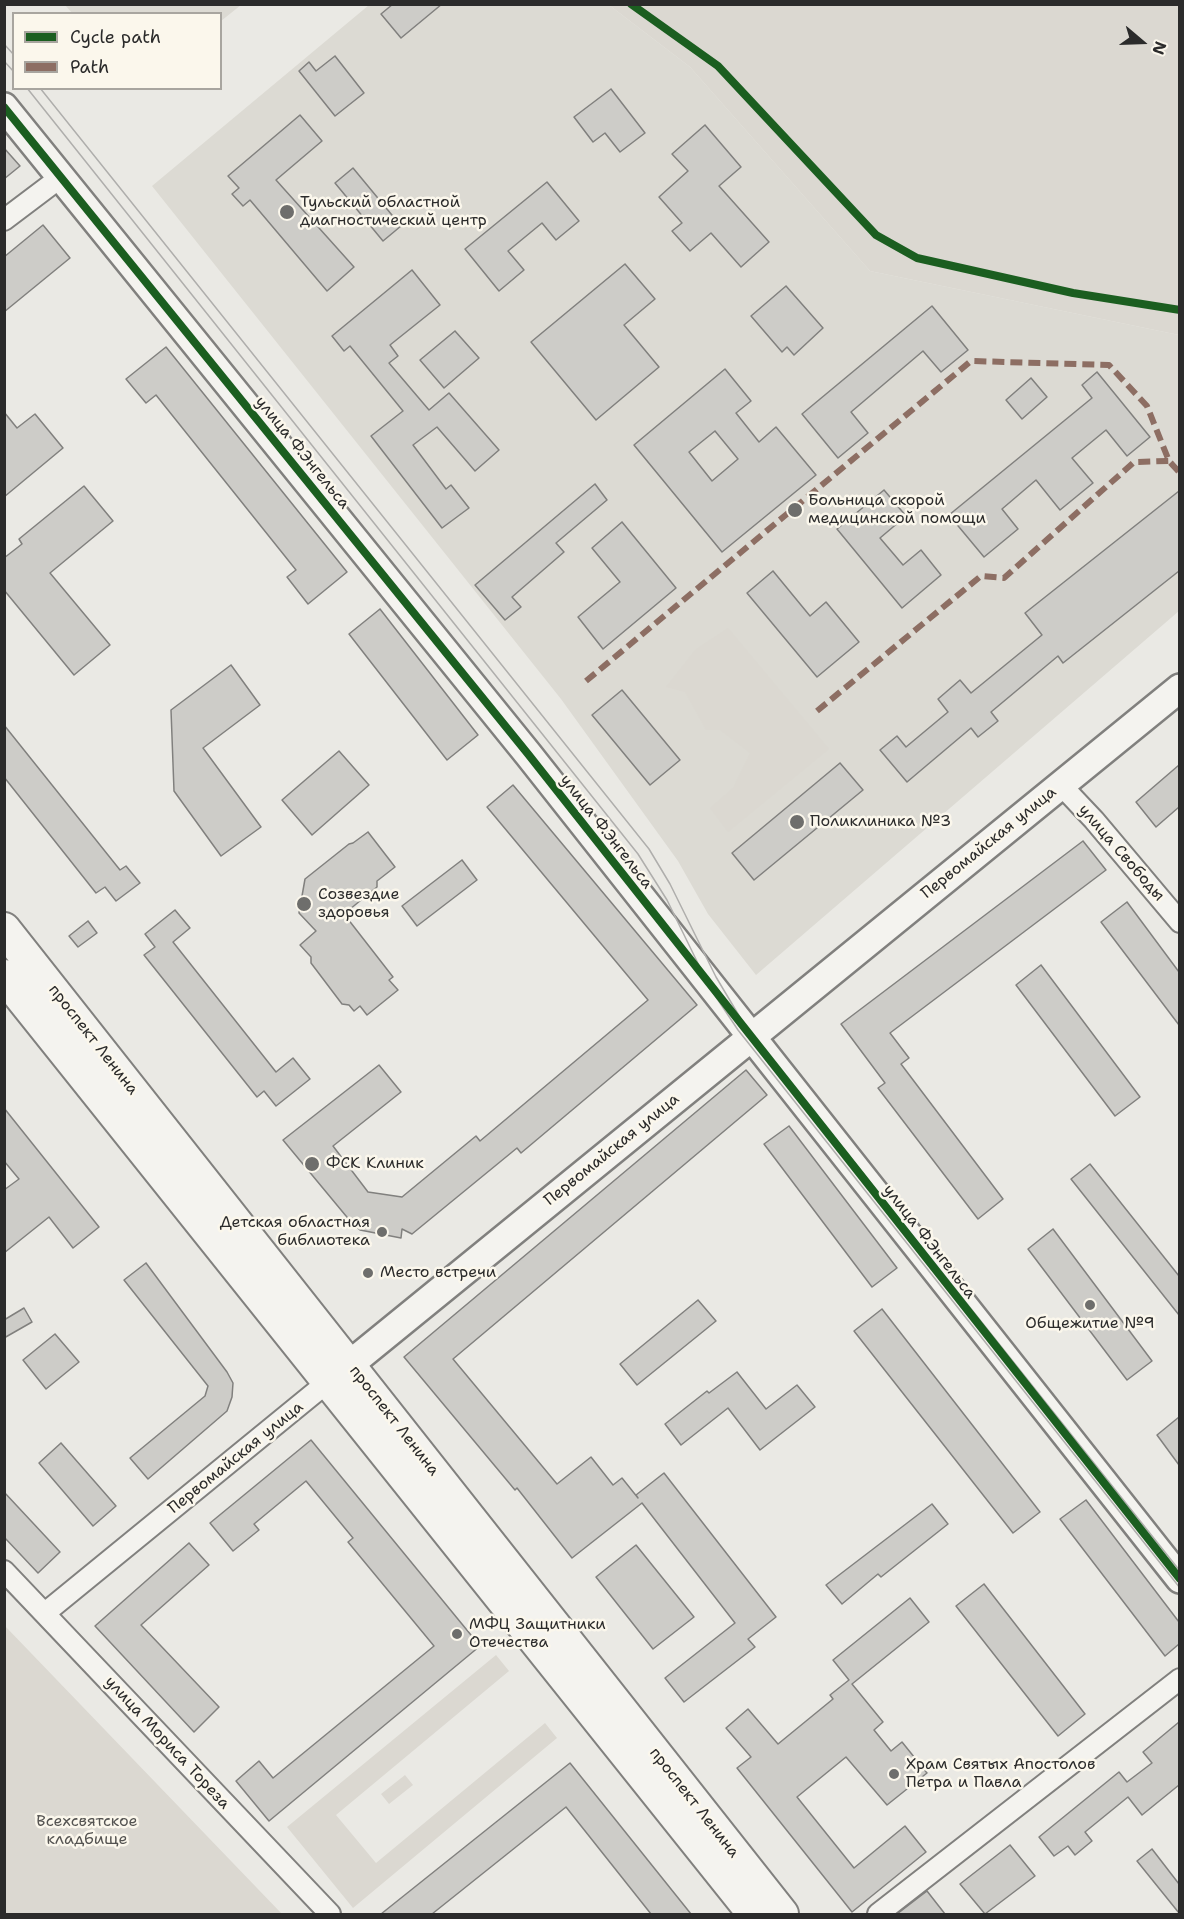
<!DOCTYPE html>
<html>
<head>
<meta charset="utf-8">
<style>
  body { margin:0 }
  #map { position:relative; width:1184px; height:1919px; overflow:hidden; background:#eae9e4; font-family:"Shantell Sans",sans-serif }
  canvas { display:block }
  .frame { position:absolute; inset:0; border:6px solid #2b2b2b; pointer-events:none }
  .legend { position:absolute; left:12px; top:12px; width:210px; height:78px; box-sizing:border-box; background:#fbf7ec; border:2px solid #a8a59f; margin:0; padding:8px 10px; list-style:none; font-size:18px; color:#2b2b2b }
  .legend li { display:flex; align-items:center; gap:12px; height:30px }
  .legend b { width:30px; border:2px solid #a8a59f }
  .north { position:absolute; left:1112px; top:12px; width:60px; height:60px; -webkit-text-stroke:4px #fbf7ec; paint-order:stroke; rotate:109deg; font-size:16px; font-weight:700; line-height:24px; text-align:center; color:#2b2b2b }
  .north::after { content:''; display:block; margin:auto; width:21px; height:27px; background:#2b2b2b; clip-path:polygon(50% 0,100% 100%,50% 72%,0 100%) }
</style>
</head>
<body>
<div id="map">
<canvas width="1184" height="1919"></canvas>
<div class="frame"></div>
<ul class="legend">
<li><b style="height:8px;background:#1b5e20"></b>Cycle path</li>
<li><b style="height:8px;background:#8d6e63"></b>Path</li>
</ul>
<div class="north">N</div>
</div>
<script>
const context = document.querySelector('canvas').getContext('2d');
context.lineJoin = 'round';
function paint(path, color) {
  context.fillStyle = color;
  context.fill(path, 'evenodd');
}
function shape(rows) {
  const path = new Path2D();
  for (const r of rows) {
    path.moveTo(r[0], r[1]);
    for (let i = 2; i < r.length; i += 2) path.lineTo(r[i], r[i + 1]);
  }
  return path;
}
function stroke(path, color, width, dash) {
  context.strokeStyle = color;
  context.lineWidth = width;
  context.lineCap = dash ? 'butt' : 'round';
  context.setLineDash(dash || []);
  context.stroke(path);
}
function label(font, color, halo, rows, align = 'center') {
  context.font = font + ' "Shantell Sans",sans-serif';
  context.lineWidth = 5;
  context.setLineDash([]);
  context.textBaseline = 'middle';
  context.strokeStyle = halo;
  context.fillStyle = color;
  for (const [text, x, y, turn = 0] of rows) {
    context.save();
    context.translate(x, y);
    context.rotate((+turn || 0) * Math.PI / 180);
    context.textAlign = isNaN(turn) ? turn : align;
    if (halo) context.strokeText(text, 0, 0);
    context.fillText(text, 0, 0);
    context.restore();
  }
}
const built = shape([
  [65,5,241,5,221,21,220,14,72,13],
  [369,5,609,5,690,67,870,271,1179,335,1179,611,756,975,708,914,678,861,561,699,152,186]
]);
const green = shape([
  [609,5,1179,5,1179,335,870,271,690,67],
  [728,628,829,749,728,832,710,808,733,788,750,753,720,730,706,730,685,692,666,687,696,649],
  [5,1626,282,1914,5,1914],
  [496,1655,509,1671,336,1815,376,1863,545,1723,557,1738,353,1908,287,1827],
  [405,1775,413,1785,389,1804,381,1794]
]);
const building = shape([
  [393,4,442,4,401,38,381,14,393,4],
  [335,56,364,93,335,116,299,71,309,62,316,71,335,56],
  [611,89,645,133,620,152,605,133,593,142,574,117,611,89],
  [300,115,322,141,276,180,354,267,327,291,250,200,243,206,232,194,239,188,228,176,300,115],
  [705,125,741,167,719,186,769,242,741,267,711,233,690,251,672,231,682,223,659,197,688,171,672,154,705,125],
  [4,148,20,166,4,179,4,148],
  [353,168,401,226,383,241,335,183,353,168],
  [547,182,579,221,556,240,542,223,508,251,524,270,499,291,465,249,547,182],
  [43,225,70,258,4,312,4,257,43,225],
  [625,264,655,299,624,325,659,367,596,420,531,342,625,264],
  [412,270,440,305,390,345,398,356,389,363,429,410,449,393,499,450,475,471,437,427,413,445,446,489,451,485,469,508,442,528,371,436,403,411,350,346,344,351,332,336,412,270],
  [786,286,823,328,794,355,787,347,782,352,751,316,786,286],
  [932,306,968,350,941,372,923,351,851,412,868,433,838,458,802,414,932,306],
  [455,331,479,358,444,388,420,360,455,331],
  [166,347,347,572,308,604,287,577,296,570,156,395,146,403,126,379,166,347],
  [725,369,751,401,736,413,759,442,776,427,816,475,722,552,634,445,725,369],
  [715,431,738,459,712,481,689,452,715,431],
  [1097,372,1150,437,1127,456,1106,430,1072,458,1093,483,1060,510,1036,480,1002,509,1018,529,984,557,949,515,1092,398,1082,385,1097,372],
  [1031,378,1047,397,1022,419,1006,400,1031,378],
  [4,412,17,428,35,414,63,448,4,497,4,412],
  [595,484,607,500,556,543,564,552,512,597,521,607,505,620,475,585,595,484],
  [84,486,113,521,50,573,110,645,74,675,4,590,4,558,22,544,19,539,84,486],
  [884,490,906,516,880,538,903,565,921,550,941,575,902,608,837,529,884,490],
  [1179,491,1179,571,1063,663,1058,656,991,712,998,721,978,737,971,728,907,782,880,750,897,736,906,747,948,712,938,699,960,680,971,693,1042,635,1025,613,1179,491],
  [622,522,676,588,603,649,578,617,620,582,592,548,622,522],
  [773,571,810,616,826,602,859,642,817,677,747,593,773,571],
  [380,609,478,735,447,760,349,634,380,609],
  [231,665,260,705,203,748,261,827,221,856,174,791,171,710,231,665],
  [622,690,680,760,650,785,592,715,622,690],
  [4,725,120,870,126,866,140,883,116,901,105,887,96,893,4,777,4,725],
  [339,751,369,785,312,835,282,800,339,751],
  [840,763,863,790,754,880,732,853,840,763],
  [1179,765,1179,807,1156,827,1136,802,1179,765],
  [513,785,697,1005,521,1153,517,1148,412,1234,402,1229,401,1238,360,1230,351,1222,283,1140,379,1065,401,1092,333,1146,368,1192,402,1197,476,1136,480,1141,648,1000,487,807,513,785],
  [368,832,395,867,377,881,377,887,344,914,393,977,389,980,398,990,367,1015,360,1006,354,1011,349,1005,342,1004,311,963,311,957,300,945,316,931,299,913,305,879,349,844,353,843,368,832],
  [1083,841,1106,870,890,1033,909,1058,901,1064,1003,1199,978,1219,878,1088,885,1083,841,1024,1083,841],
  [462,860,477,880,417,926,402,906,462,860],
  [1127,902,1179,972,1179,1025,1101,922,1127,902],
  [175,910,190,928,173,942,276,1072,293,1058,310,1079,276,1106,264,1091,257,1097,144,955,155,947,145,934,175,910],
  [88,921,97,933,78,947,69,936,88,921],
  [1041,965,1140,1097,1115,1116,1016,985,1041,965],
  [746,1070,767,1095,453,1359,557,1484,591,1457,613,1485,622,1478,638,1498,636,1495,664,1473,776,1617,748,1639,755,1647,684,1702,665,1678,735,1623,642,1503,572,1558,517,1488,515,1490,404,1357,746,1070],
  [4,1108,99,1227,73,1248,49,1217,4,1253,4,1190,19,1179,4,1161,4,1108],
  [789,1126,897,1268,872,1287,764,1144,789,1126],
  [1090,1164,1179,1276,1179,1315,1071,1179,1090,1164],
  [1053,1229,1152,1361,1127,1380,1028,1249,1053,1229],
  [146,1263,227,1372,233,1383,232,1397,227,1411,148,1479,130,1458,205,1396,208,1386,124,1280,146,1263],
  [698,1300,716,1321,637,1385,620,1364,698,1300],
  [24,1308,32,1322,4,1338,4,1320,24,1308],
  [882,1309,1040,1512,1013,1533,854,1331,882,1309],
  [55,1334,79,1362,46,1389,23,1360,55,1334],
  [737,1372,766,1409,797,1385,815,1407,760,1450,728,1408,681,1445,665,1424,707,1391,709,1393,737,1372],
  [1179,1417,1179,1465,1157,1435,1179,1417],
  [311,1440,480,1646,269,1821,236,1781,259,1761,273,1778,434,1646,348,1542,353,1538,306,1481,254,1524,259,1530,233,1551,210,1523,311,1440],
  [61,1443,116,1506,93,1526,39,1463,61,1443],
  [4,1492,60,1552,38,1573,4,1537,4,1492],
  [1086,1500,1179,1622,1179,1644,1165,1656,1060,1519,1086,1500],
  [932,1504,948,1524,881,1577,878,1574,842,1604,826,1585,932,1504],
  [189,1543,209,1565,141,1625,219,1707,194,1732,95,1626,189,1543],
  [636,1545,694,1617,653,1649,596,1577,636,1545],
  [984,1584,1085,1714,1058,1736,956,1606,984,1584],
  [910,1598,929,1622,852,1684,883,1722,874,1730,891,1751,902,1742,927,1773,887,1805,846,1757,797,1797,854,1868,905,1826,926,1852,852,1912,737,1768,751,1757,726,1728,748,1709,778,1744,833,1699,830,1695,849,1680,833,1660,910,1598],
  [1179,1722,1179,1785,1142,1815,1128,1797,1085,1832,1092,1841,1075,1855,1068,1846,1054,1856,1039,1837,1119,1772,1127,1782,1152,1763,1143,1752,1179,1722],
  [570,1763,691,1914,651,1914,566,1807,432,1914,381,1914,570,1763],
  [1010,1845,1035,1876,985,1914,960,1884,1010,1845],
  [1152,1849,1179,1884,1179,1913,1137,1861,1152,1849],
  [927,1891,945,1914,897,1914,927,1891]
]);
const street = shape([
  [4,220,61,177],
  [1061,785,1094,820,1180,922],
  [4,1571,330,1914],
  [45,1613,329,1381],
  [878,1914,1180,1679]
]);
const secondary = shape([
  [4,107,528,754,1180,1579],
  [349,1365,1180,688]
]);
const primary = shape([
  [4,929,782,1914],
  [4,976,754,1914]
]);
const tram = shape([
  [4,44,14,55],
  [4,61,14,72],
  [27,88,638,854,667,900,710,988,738,1030,1180,1588],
  [40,88,649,849,670,884,716,977,744,1024,1180,1571]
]);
const quiet = shape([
  [586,681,971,361,1109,365,1147,406,1169,461,1180,473],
  [817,711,981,576,1004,578,1134,462,1169,461]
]);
const cycleway = shape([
  [631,4,718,66,876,235,917,258,1073,293,1180,310],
  [4,107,528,754,1180,1579]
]);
const markers = [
  [287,212,8,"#6e6e6c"],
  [795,510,8,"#6e6e6c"],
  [797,822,8,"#6e6e6c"],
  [304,904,8,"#6e6e6c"],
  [312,1164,8,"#6e6e6c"],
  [382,1232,6,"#6e6e6c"],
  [368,1273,6,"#6e6e6c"],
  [1090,1305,6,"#6e6e6c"],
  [457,1634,6,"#6e6e6c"],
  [894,1774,6,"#6e6e6c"]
];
const poiNames = [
  ["Тульский областной",300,203],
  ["диагностический центр",300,221],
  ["Больница скорой",808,501],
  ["медицинской помощи",808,519],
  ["Поликлиника №3",810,822],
  ["Созвездие",318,895],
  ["здоровья",318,913],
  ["ФСК Клиник",326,1164],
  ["Детская областная",370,1223,"right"],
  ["библиотека",370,1241,"right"],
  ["Место встречи",380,1273],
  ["Общежитие №9",1090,1324,"center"],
  ["МФЦ Защитники",469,1625],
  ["Отечества",469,1643],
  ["Храм Святых Апостолов",906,1765],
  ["Петра и Павла",906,1783]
];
const streetNames = [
  ["улица Ф.Энгельса",302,453,51],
  ["улица Ф.Энгельса",606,832,52],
  ["Первомайская улица",989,843,-39],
  ["улица Свободы",1121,853,49],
  ["проспект Ленина",93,1040,52],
  ["Первомайская улица",612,1150,-39],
  ["улица Ф.Энгельса",929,1242,52],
  ["проспект Ленина",394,1421,52],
  ["Первомайская улица",236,1458,-39],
  ["улица Мориса Тореза",167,1743,47],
  ["проспект Ленина",694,1803,52]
];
const parkNames = [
  ["Всехсвятское",87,1822],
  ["кладбище",87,1840]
];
paint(built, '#dcdad3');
paint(green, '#dbd8d1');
paint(building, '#cdccc8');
stroke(building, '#81807e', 1.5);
stroke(street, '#81807e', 24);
stroke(secondary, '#81807e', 32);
stroke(primary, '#81807e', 36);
stroke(street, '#f4f3ef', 20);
stroke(secondary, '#f4f3ef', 27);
stroke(primary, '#f4f3ef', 32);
stroke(tram, '#afaeac', 1.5);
stroke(quiet, '#8d6e63', 6, [12, 6]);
stroke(cycleway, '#1b5e20', 8);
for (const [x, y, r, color] of markers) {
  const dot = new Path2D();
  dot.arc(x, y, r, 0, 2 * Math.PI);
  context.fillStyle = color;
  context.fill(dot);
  stroke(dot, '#fbf7ec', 2);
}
label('16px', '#2b2b2b', '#fbf7ec', poiNames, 'left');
label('16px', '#2b2b2b', '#fbf7ec', streetNames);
label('16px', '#545351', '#fbf7ec', parkNames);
</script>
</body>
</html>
